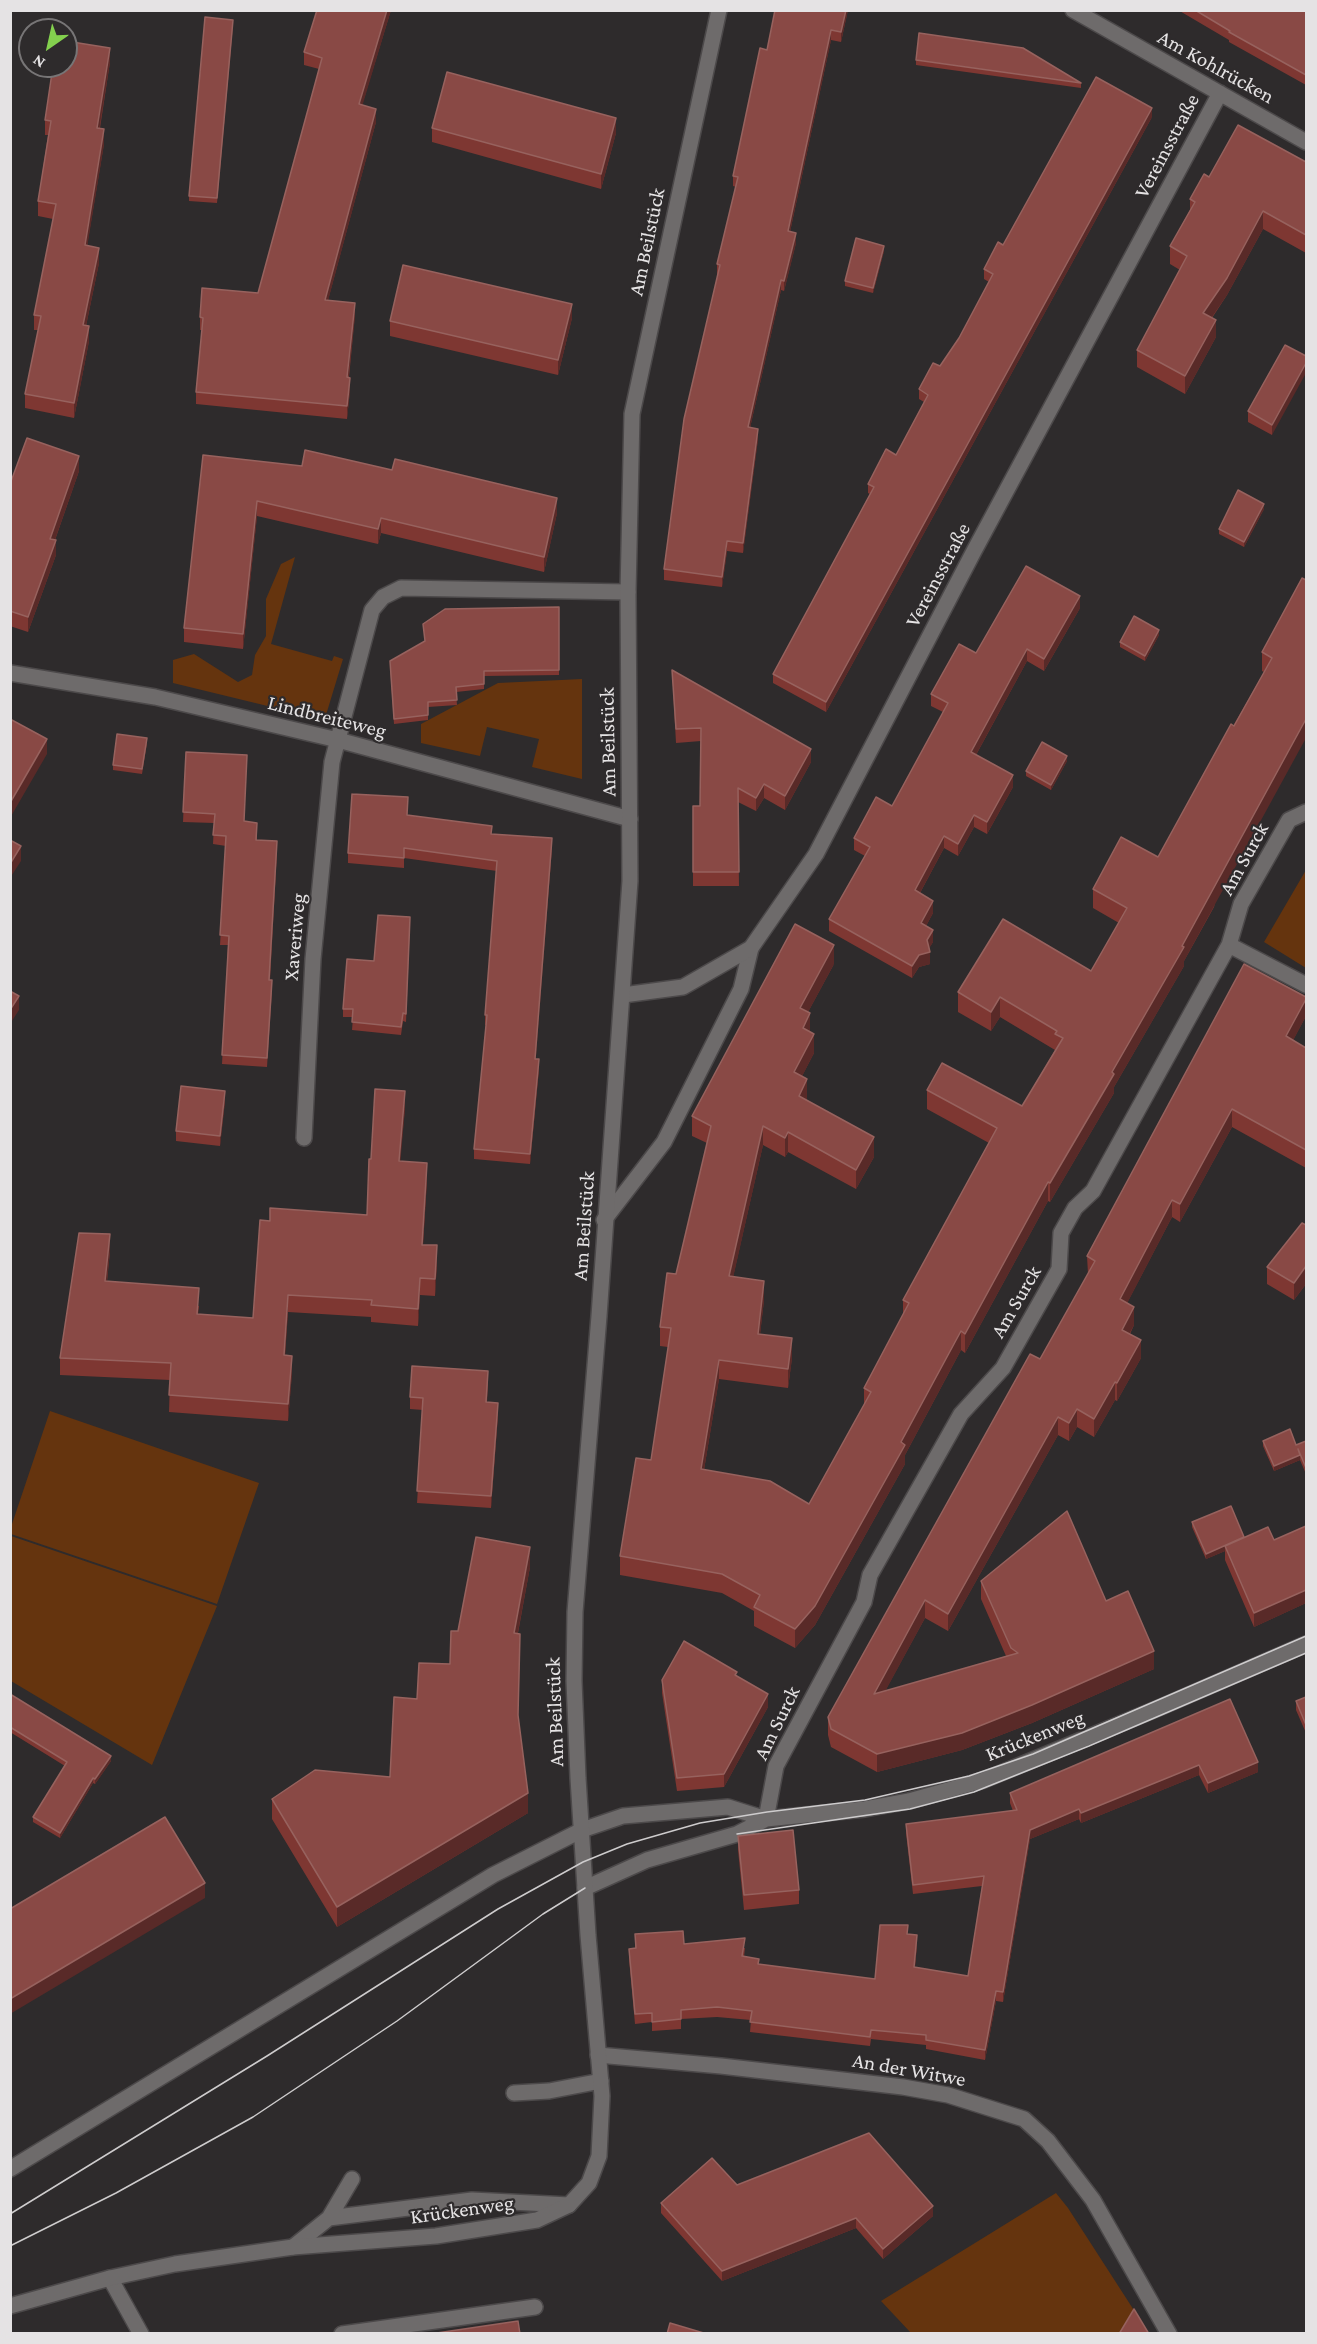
<!DOCTYPE html>
<html>
<head>
<meta charset="utf-8">
<style>
  body { margin:0 }
  #map { position:relative; width:1317px; height:2344px; overflow:hidden; background:#2e2b2c; font-family:"Crimson Pro",serif }
  canvas { display:block }
  .frame { position:absolute; inset:0; border:12px solid #e5e3e4; pointer-events:none }
  .north { position:absolute; left:18px; top:18px; width:60px; height:60px; box-sizing:border-box; background:#2e2b2c; border:2px solid #777576; border-radius:50%; rotate:214deg; font-size:16px; font-weight:700; line-height:24px; text-align:center; color:#e5e3e4 }
  .north::after { content:''; display:block; margin:auto; width:21px; height:27px; background:#83d04e; clip-path:polygon(50% 0,100% 100%,50% 72%,0 100%) }
</style>
</head>
<body>
<div id="map">
<canvas width="1317" height="2344"></canvas>
<div class="frame"></div>
<div class="north">N</div>
</div>
<script>
const context = document.querySelector('canvas').getContext('2d');
context.lineJoin = 'round';
function paint(path, color) {
  context.fillStyle = color;
  context.fill(path, 'evenodd');
}
function shape(rows) {
  const path = new Path2D();
  for (const r of rows) {
    path.moveTo(r[0], r[1]);
    for (let i = 2; i < r.length; i += 2) path.lineTo(r[i], r[i + 1]);
  }
  return path;
}
function stroke(path, color, width, dash) {
  context.strokeStyle = color;
  context.lineWidth = width;
  context.lineCap = dash ? 'butt' : 'round';
  context.setLineDash(dash || []);
  context.stroke(path);
}
function label(font, color, halo, rows, align = 'center') {
  context.font = font + ' "Crimson Pro",serif';
  context.lineWidth = 4.5;
  context.setLineDash([]);
  context.textBaseline = 'middle';
  context.strokeStyle = halo;
  context.fillStyle = color;
  for (const [text, x, y, turn = 0] of rows) {
    context.save();
    context.translate(x, y);
    context.rotate((+turn || 0) * Math.PI / 180);
    context.textAlign = isNaN(turn) ? turn : align;
    if (halo) context.strokeText(text, 0, 0);
    context.fillText(text, 0, 0);
    context.restore();
  }
}
const green = shape([
  [295,557,271,644,332,661,334,656,343,659,326,715,321,719,173,683,173,660,194,654,238,682,252,675,255,655,266,636,266,599,281,564],
  [582,679,582,779,532,767,539,739,487,727,480,756,421,743,421,724,498,683],
  [1306,870,1306,968,1264,942],
  [50,1411,259,1483,217,1604,11,1534,11,1527],
  [11,1536,217,1606,152,1765,11,1681],
  [1056,2193,1068,2208,1137,2315,1125,2333,911,2333,881,2301]
]);
const lane = shape([
  [604,1220,664,1142,741,989,751,948],
  [514,2093,549,2091,601,2081],
  [329,2218,472,2200,569,2205],
  [293,2247,329,2218,352,2179],
  [110,2278,141,2334],
  [342,2334,535,2307]
]);
const street = shape([
  [1073,10,1306,142],
  [10,673,155,697,338,740,630,819],
  [1229,945,1306,985],
  [623,995,683,987,751,948,816,854,974,551,1220,93],
  [304,1138,313,959,332,762,372,610,383,597,401,588,628,592],
  [766,1819,776,1766,864,1602,870,1575,961,1414,1003,1368,1059,1269,1061,1233,1075,1208,1093,1191,1229,945,1241,904,1289,820,1306,812],
  [582,1830,623,1816,728,1807,766,1819],
  [585,1888,647,1860,737,1834,766,1819,865,1809,909,1801,984,1780,1161,1707,1306,1644],
  [598,2055,721,2066,903,2087,948,2095,1024,2119,1048,2141,1093,2200,1169,2334]
]);
const secondary = shape([
  [10,2169,493,1875,582,1830],
  [10,2306,110,2278,175,2264,293,2247,436,2236,537,2220,569,2205,589,2183,599,2156,602,2096,588,1935,578,1778,574,1681,575,1612,599,1316,630,881,628,592,632,414,719,10]
]);
const tram = shape([
  [737,1834,910,1809,974,1792,1089,1746,1306,1653],
  [10,2214,267,2056,498,1909,583,1862,627,1844,700,1823,767,1812,865,1800,969,1776,1033,1754,1306,1636],
  [10,2246,116,2193,253,2117,397,2021,543,1914,585,1888]
]);
const wall = shape([
  [391,10,362,105,376,122,328,300,355,315,349,377,350,390,347,419,196,404,196,392,202,330,200,330,200,317,258,293,319,69,304,65,304,52],
  [848,10,841,42,831,40,790,232,796,243,784,291,781,290,750,428,758,439,743,553,727,551,722,587,664,580,664,569,718,275,717,274,717,264,736,187,733,186,733,176,767,50],
  [1178,10,1306,10,1306,85,1229,42,1229,40],
  [233,25,217,203,189,201,189,196],
  [916,60,1081,83,1081,88,916,65],
  [110,62,100,128,104,144,87,246,99,263,86,326,89,341,74,418,25,408,25,394,38,330,34,330,34,315,53,219,38,216,38,201,48,135,45,135,45,120],
  [1152,117,826,712,773,683,773,674,870,494,868,493,868,484,896,455,924,402,919,399,919,389,940,366,959,338,989,282,984,279,984,269,1003,245],
  [432,128,616,133,601,189,432,142],
  [1306,162,1306,253,1263,229,1227,295,1212,318,1216,337,1185,394,1137,367,1137,350,1180,270,1170,264,1170,246,1190,210,1190,199,1209,177],
  [884,251,873,293,845,286,845,281],
  [572,318,558,375,390,336,390,321],
  [1285,345,1272,435,1248,422,1248,411],
  [203,455,557,513,544,572,381,533,378,544,257,516,243,649,184,642,184,628],
  [79,471,55,540,56,555,28,632,10,626,10,484],
  [1264,509,1244,547,1219,534,1219,529],
  [1302,578,1214,907,1184,961,1184,966,1114,1087,1114,1093,1050,1202,1048,1201,965,1353,961,1350,905,1455,905,1464,815,1625,795,1648,754,1626,754,1611,722,1593,620,1575,620,1556,651,1460,668,1347,660,1346,660,1327,676,1274,707,1143,692,1136,692,1116,834,964,808,1012,810,1032,814,1053,802,1076,807,1099,806,1100,874,1157,856,1189,788,1152,785,1157,763,1145,733,1277,764,1300,760,1334,792,1358,788,1388,719,1379,704,1470,809,1504,864,1405,864,1388,903,1315,903,1300,989,1143,927,1109,927,1090,1022,1106,1055,1050,1000,1017,991,1031,958,1012,958,992,1091,971,1119,923,1093,908,1093,889,1158,857,1264,672,1262,671,1262,652],
  [559,607,559,675,484,676,484,689,456,692,457,705,428,707,428,720,394,724,390,667,425,641,423,624],
  [1080,608,1044,671,1027,661,976,755,1013,787,987,834,974,827,958,856,944,848,920,893,933,913,926,926,933,942,929,948,930,964,919,967,912,978,829,931,829,919,865,856,854,850,854,838,892,806,943,712,931,706,931,694,976,653],
  [1159,635,1145,661,1120,647,1120,642],
  [672,670,811,762,785,810,764,798,756,811,738,802,739,886,693,886,693,806,700,806,701,741,676,743],
  [147,743,142,774,113,770,113,765],
  [186,752,244,821,257,832,257,840,277,851,270,980,272,990,267,1067,222,1064,228,945,220,945,226,846,213,844,214,823,183,822],
  [1067,761,1051,790,1026,776,1026,771],
  [407,815,552,848,535,1059,539,1069,530,1164,474,1159,474,1149,486,1025,485,1025,485,1015,497,871,404,858,404,868,348,863,348,853],
  [410,925,406,1022,403,1021,401,1035,352,1030,353,1017,343,1017,343,1009,374,961],
  [1306,997,1306,1016,1293,1040,1306,1048,1306,1168,1232,1127,1180,1222,1172,1217,1127,1303,1134,1325,1130,1334,1141,1358,1117,1401,1115,1400,1094,1437,1077,1427,1069,1441,1058,1435,948,1631,925,1618,885,1691,1006,1656,981,1599,981,1581,1106,1601,1154,1669,1032,1723,962,1750,877,1772,831,1747,828,1735,828,1717,1040,1359,1088,1274,1087,1256],
  [225,1101,220,1146,176,1141,176,1131],
  [405,1108,400,1161,427,1180,423,1245,437,1262,435,1296,420,1295,418,1326,371,1322,371,1317,288,1312,285,1355,292,1373,288,1421,169,1412,170,1380,60,1375,60,1358,110,1251,107,1282,199,1306,198,1314,253,1318,270,1221,367,1215,371,1159],
  [1306,1225,1306,1284,1294,1300,1267,1284,1267,1267],
  [488,1383,487,1402,498,1415,491,1508,417,1503,423,1410,410,1409,410,1397],
  [1263,1441,1296,1445,1306,1441,1306,1474,1300,1460,1274,1471,1263,1446],
  [1192,1522,1244,1537,1274,1540,1306,1526,1306,1603,1254,1627,1225,1560,1225,1551,1206,1559,1192,1527],
  [530,1567,518,1633,520,1653,518,1718,528,1813,337,1927,272,1819,272,1799,390,1777,417,1699,450,1664,458,1631],
  [737,1676,768,1707,724,1787,677,1791,662,1693,662,1680],
  [10,1694,111,1761,95,1784,93,1783,60,1838,33,1822,33,1817,65,1766,10,1732],
  [1306,1697,1306,1733,1296,1710,1296,1701],
  [1230,1699,1258,1772,1208,1793,1199,1775,1081,1823,1079,1819,1030,1839,1003,2002,996,2001,985,2060,926,2049,926,2045,871,2039,870,2046,750,2032,751,2020,717,2017,681,2019,681,2029,652,2031,652,2022,635,2024,629,1959,629,1949,635,1948,635,1934,684,1944,745,1948,744,1957,759,1964,875,1979,908,1934,917,1945,915,1967,968,1976,982,1886,913,1894,906,1833,906,1824,1013,1811,1010,1803,1010,1793],
  [738,1836,799,1890,799,1904,744,1910,738,1850],
  [737,2185,933,2216,883,2259,856,2228,722,2281,661,2213,661,2203]
]);
const shadedWall = shape([
  [387,10,391,10,359,117,359,104],
  [846,10,848,10,841,42,841,32],
  [831,30,831,40,788,241,788,231],
  [110,48,110,62,97,143,97,128],
  [1152,108,1152,117,826,712,826,702],
  [376,109,376,122,325,312,325,300],
  [616,118,616,133,601,189,601,174],
  [104,129,104,144,85,260,85,245],
  [1263,211,1263,229,1227,295,1203,330,1203,313],
  [796,233,796,243,784,291,784,281],
  [884,246,884,251,873,293,873,288],
  [99,248,99,263,83,340,83,325],
  [781,280,781,290,748,437,748,427],
  [355,303,355,315,347,390,347,377],
  [572,304,572,318,558,375,558,360],
  [1216,320,1216,337,1185,394,1185,376],
  [89,326,89,341,74,418,74,403],
  [1306,363,1306,373,1272,435,1272,425],
  [350,378,350,390,347,419,347,406],
  [758,429,758,439,743,553,743,543],
  [79,456,79,471,50,554,50,539],
  [557,498,557,513,544,572,544,557],
  [257,501,257,516,243,649,243,634],
  [1264,504,1264,509,1244,547,1244,542],
  [381,518,381,533,378,544,378,529],
  [56,540,56,555,28,632,28,617],
  [727,541,727,551,722,587,722,577],
  [1080,596,1080,608,1044,671,1044,659],
  [1159,630,1159,635,1145,661,1145,656],
  [1027,649,1027,661,971,764,971,752],
  [1306,719,1306,738,1184,961,1184,966,1114,1087,1114,1093,1050,1202,1050,1183],
  [47,739,47,754,10,818,10,803],
  [811,749,811,762,785,810,785,796],
  [1067,756,1067,761,1051,790,1051,785],
  [1013,775,1013,787,987,834,987,822],
  [764,784,764,798,756,811,756,798],
  [974,815,974,827,958,856,958,844],
  [944,836,944,848,915,902,915,890],
  [552,838,552,848,535,1069,535,1059],
  [277,841,277,851,269,990,269,980],
  [21,846,21,861,10,878,10,864],
  [933,901,933,913,921,935,921,923],
  [933,930,933,942,927,952,927,940],
  [834,945,834,964,800,1027,800,1008],
  [930,952,930,964,919,967,912,978,912,966,919,955],
  [19,996,19,1010,10,1024,10,1010],
  [1000,997,1000,1017,991,1031,991,1012],
  [1306,999,1306,1016,1286,1054,1286,1036],
  [810,1013,810,1032,803,1028],
  [814,1034,814,1053,794,1092,794,1072],
  [539,1059,539,1069,530,1164,530,1154],
  [807,1079,807,1099,799,1115,799,1096],
  [225,1091,225,1101,220,1146,220,1136],
  [405,1091,405,1108,399,1178,399,1161],
  [1232,1109,1232,1127,1180,1222,1180,1204],
  [763,1126,763,1145,729,1296,729,1276],
  [788,1132,788,1152,785,1157,785,1138],
  [874,1137,874,1157,856,1189,856,1170],
  [427,1163,427,1180,422,1262,422,1245],
  [1048,1182,1048,1201,965,1353,965,1334],
  [1172,1200,1172,1217,1120,1317,1120,1299],
  [110,1234,110,1251,105,1299,105,1281],
  [437,1245,437,1262,435,1296,435,1279],
  [1306,1266,1306,1284,1294,1300,1294,1283],
  [420,1278,420,1295,418,1326,418,1309],
  [764,1281,764,1300,758,1353,758,1334],
  [288,1295,288,1312,284,1372,284,1355],
  [1134,1307,1134,1325,1122,1347,1122,1330],
  [961,1331,961,1350,905,1455,905,1464,815,1625,795,1648,795,1629,901,1442],
  [792,1338,792,1358,788,1388,788,1369],
  [1141,1340,1141,1358,1117,1401,1117,1383],
  [292,1356,292,1373,288,1421,288,1404],
  [719,1360,719,1379,701,1488,701,1469],
  [1115,1382,1115,1400,1094,1437,1094,1419],
  [498,1403,498,1415,491,1508,491,1496],
  [1077,1409,1077,1427,1069,1441,1069,1423],
  [1058,1417,1058,1435,948,1631,948,1614],
  [1300,1455,1300,1460,1274,1471,1274,1466],
  [1225,1546,1225,1551,1206,1559,1206,1554],
  [530,1547,530,1567,514,1653,514,1633],
  [1306,1590,1306,1603,1254,1627,1254,1613],
  [925,1600,925,1618,874,1712,874,1694],
  [1154,1651,1154,1669,1032,1723,962,1750,877,1772,877,1754],
  [768,1694,768,1707,724,1787,724,1774],
  [111,1756,111,1761,95,1784,95,1779],
  [1258,1762,1258,1772,1208,1793,1208,1783],
  [1199,1765,1199,1775,1081,1823,1081,1813],
  [93,1778,93,1783,60,1838,60,1833],
  [528,1793,528,1813,337,1927,337,1907],
  [1079,1809,1079,1819,1030,1839,1003,2002,1003,1992,1030,1830],
  [205,1883,205,1898,10,2014,10,1999],
  [917,1935,917,1945,914,1976,914,1967],
  [996,1991,996,2001,985,2060,985,2050],
  [933,2206,933,2216,883,2259,883,2249],
  [856,2218,856,2228,722,2281,722,2271]
]);
const building = shape([
  [317,10,387,10,359,104,376,109,325,300,355,303,347,377,350,378,347,406,196,392,203,318,200,317,202,288,258,293,322,58,304,52,317,10],
  [775,10,846,10,841,32,831,30,788,231,796,233,784,281,781,280,748,427,758,429,743,543,727,541,722,577,664,569,684,419,720,265,717,264,738,177,733,176,760,48,767,50,775,10],
  [1195,10,1306,10,1306,75,1229,32,1230,31,1195,10],
  [205,17,233,20,217,198,189,196,205,17],
  [919,33,1023,48,1081,83,916,60,919,33],
  [66,41,110,48,97,128,104,129,85,245,99,248,83,325,89,326,74,403,25,394,41,316,34,315,56,204,38,201,51,121,45,120,53,66,66,66,66,41],
  [447,72,616,118,601,174,432,128,447,72],
  [1096,77,1152,108,826,702,773,674,874,487,868,484,886,449,896,455,928,395,919,389,933,363,940,366,959,338,993,274,984,269,998,242,1003,245,1096,77],
  [1238,125,1306,162,1306,235,1263,211,1227,278,1203,313,1216,320,1185,376,1137,350,1187,256,1170,246,1195,202,1190,199,1204,174,1209,177,1238,125],
  [856,238,884,246,873,288,845,281,856,238],
  [403,265,572,304,558,360,390,321,403,265],
  [1285,345,1306,356,1306,363,1272,425,1248,411,1285,345],
  [27,438,79,456,50,539,56,540,28,617,10,611,10,484,27,438],
  [305,450,392,470,395,459,557,498,544,557,381,518,378,529,257,501,243,634,184,628,203,455,302,466,305,450],
  [1238,490,1264,504,1244,542,1219,529,1238,490],
  [1026,566,1080,596,1044,659,1027,649,971,752,1013,775,987,822,974,815,958,844,944,836,915,890,933,901,921,923,933,930,927,940,930,952,919,955,912,966,829,919,870,847,854,838,876,797,892,806,948,703,931,694,959,644,976,653,1026,566],
  [1302,578,1306,580,1306,719,1182,946,1184,947,1112,1072,1114,1074,1050,1183,1048,1182,965,1334,961,1331,901,1442,905,1445,815,1606,795,1629,754,1607,760,1595,722,1574,620,1556,636,1458,651,1460,671,1328,660,1327,667,1273,676,1274,711,1126,692,1116,795,924,834,945,800,1008,810,1013,803,1028,814,1034,794,1072,807,1079,799,1096,874,1137,856,1170,788,1132,785,1138,763,1126,729,1276,764,1281,758,1334,792,1338,788,1369,719,1360,701,1469,770,1481,809,1504,871,1392,864,1388,909,1303,903,1300,997,1128,927,1090,942,1063,1022,1106,1063,1038,1055,1034,1057,1031,1000,997,991,1012,958,992,1003,919,1091,971,1127,908,1093,889,1121,837,1158,857,1231,724,1234,726,1272,658,1262,652,1302,578],
  [559,607,559,670,484,671,484,684,456,687,457,700,428,702,428,715,394,719,390,661,425,641,423,624,445,609,559,607],
  [1134,616,1159,630,1145,656,1120,642,1134,616],
  [672,670,811,749,785,796,764,784,756,798,738,788,739,872,693,872,693,806,700,806,701,728,676,729,672,670],
  [10,719,47,739,10,803,10,719],
  [117,734,147,738,142,769,113,765,117,734],
  [1042,742,1067,756,1051,785,1026,771,1042,742],
  [186,752,247,755,244,821,257,823,256,840,277,841,269,980,272,980,267,1058,222,1055,229,936,220,935,226,836,213,835,215,814,183,812,186,752],
  [352,794,408,797,407,815,492,826,491,834,552,838,535,1059,539,1059,530,1154,474,1149,487,1015,485,1015,497,861,404,848,404,858,348,853,352,794],
  [10,840,21,846,10,864,10,840],
  [378,915,410,917,406,1014,403,1013,401,1027,352,1022,353,1009,343,1009,347,959,374,961,378,915],
  [1244,964,1306,997,1306,999,1286,1036,1306,1048,1306,1150,1232,1109,1180,1204,1172,1200,1120,1299,1134,1307,1122,1330,1141,1340,1117,1383,1115,1382,1094,1419,1077,1409,1069,1423,1058,1417,948,1614,925,1600,874,1694,1018,1653,1011,1648,981,1581,1067,1511,1106,1601,1128,1591,1154,1651,1032,1705,962,1733,877,1754,831,1729,828,1717,1030,1354,1040,1359,1095,1261,1087,1256,1244,964],
  [10,991,19,996,10,1010,10,991],
  [181,1086,225,1091,220,1136,176,1131,181,1086],
  [375,1089,405,1091,399,1161,427,1163,422,1245,437,1245,435,1279,420,1278,418,1309,371,1305,372,1300,288,1295,284,1355,292,1356,288,1404,169,1395,171,1363,60,1358,79,1233,110,1234,105,1281,199,1288,197,1314,253,1318,260,1220,270,1221,270,1208,367,1215,369,1159,371,1159,375,1089],
  [1302,1223,1306,1225,1306,1266,1294,1283,1267,1267,1302,1223],
  [412,1366,488,1371,486,1402,498,1403,491,1496,417,1491,423,1398,410,1397,412,1366],
  [1290,1429,1296,1445,1306,1441,1306,1468,1298,1449,1300,1455,1274,1466,1263,1441,1290,1429],
  [1231,1506,1244,1537,1206,1554,1192,1522,1231,1506],
  [1306,1526,1306,1590,1254,1613,1225,1546,1268,1527,1274,1540,1306,1526],
  [476,1537,530,1547,514,1633,520,1634,518,1715,528,1793,337,1907,272,1799,315,1770,390,1777,394,1697,417,1699,419,1663,450,1664,451,1631,458,1631,476,1537],
  [684,1641,737,1672,735,1675,768,1694,724,1774,677,1778,662,1680,684,1641],
  [10,1694,111,1756,95,1779,93,1778,60,1833,33,1817,67,1762,10,1727,10,1694],
  [1306,1697,1306,1725,1296,1701,1306,1697],
  [1230,1699,1258,1762,1208,1783,1199,1765,1081,1813,1079,1809,1030,1830,1003,1992,996,1991,985,2050,926,2040,926,2035,871,2030,870,2037,750,2022,752,2011,717,2007,681,2010,681,2019,652,2022,652,2013,635,2014,629,1949,636,1948,635,1934,683,1931,684,1944,745,1938,742,1956,759,1959,758,1964,875,1979,880,1925,908,1925,907,1934,917,1935,914,1967,968,1976,984,1876,913,1885,906,1824,1017,1810,1010,1793,1230,1699],
  [165,1817,205,1883,10,1999,10,1909,165,1817],
  [793,1830,799,1890,744,1895,738,1836,793,1830],
  [869,2133,933,2206,883,2249,856,2218,722,2271,661,2203,712,2158,737,2185,869,2133],
  [1134,2309,1149,2334,1119,2334,1134,2309],
  [518,2321,520,2334,430,2334,518,2321],
  [670,2323,707,2334,667,2334,670,2323]
]);
const streetNames = [
  ["Am Kohlrücken",1216,67,29],
  ["Vereinsstraße",1167,146,-62],
  ["Am Beilstück",647,242,-78],
  ["Vereinsstraße",938,575,-62],
  ["Lindbreiteweg",327,717,14],
  ["Am Beilstück",608,742,-91],
  ["Am Surck",1244,859,-61],
  ["Xaveriweg",295,937,-85],
  ["Am Beilstück",584,1226,-86],
  ["Am Surck",1016,1302,-60],
  ["Am Beilstück",555,1712,-92],
  ["Am Surck",777,1723,-64],
  ["Krückenweg",1035,1736,-22],
  ["An der Witwe",909,2070,10],
  ["Krückenweg",462,2210,-8]
];
paint(green, '#65340e');
stroke(lane, '#4c494a', 18);
stroke(street, '#4c494a', 18);
stroke(secondary, '#4c494a', 18);
stroke(lane, '#6e6b6b', 15);
stroke(street, '#6e6b6b', 15);
stroke(secondary, '#6e6b6b', 15);
stroke(tram, '#cecccd', 1.5);
paint(wall, '#7e3732');
paint(shadedWall, '#592a28');
paint(building, '#894945');
stroke(building, '#97625e', 1.5);
label('21px', '#e5e3e4', '#2e2b2c', streetNames);
</script>
</body>
</html>
